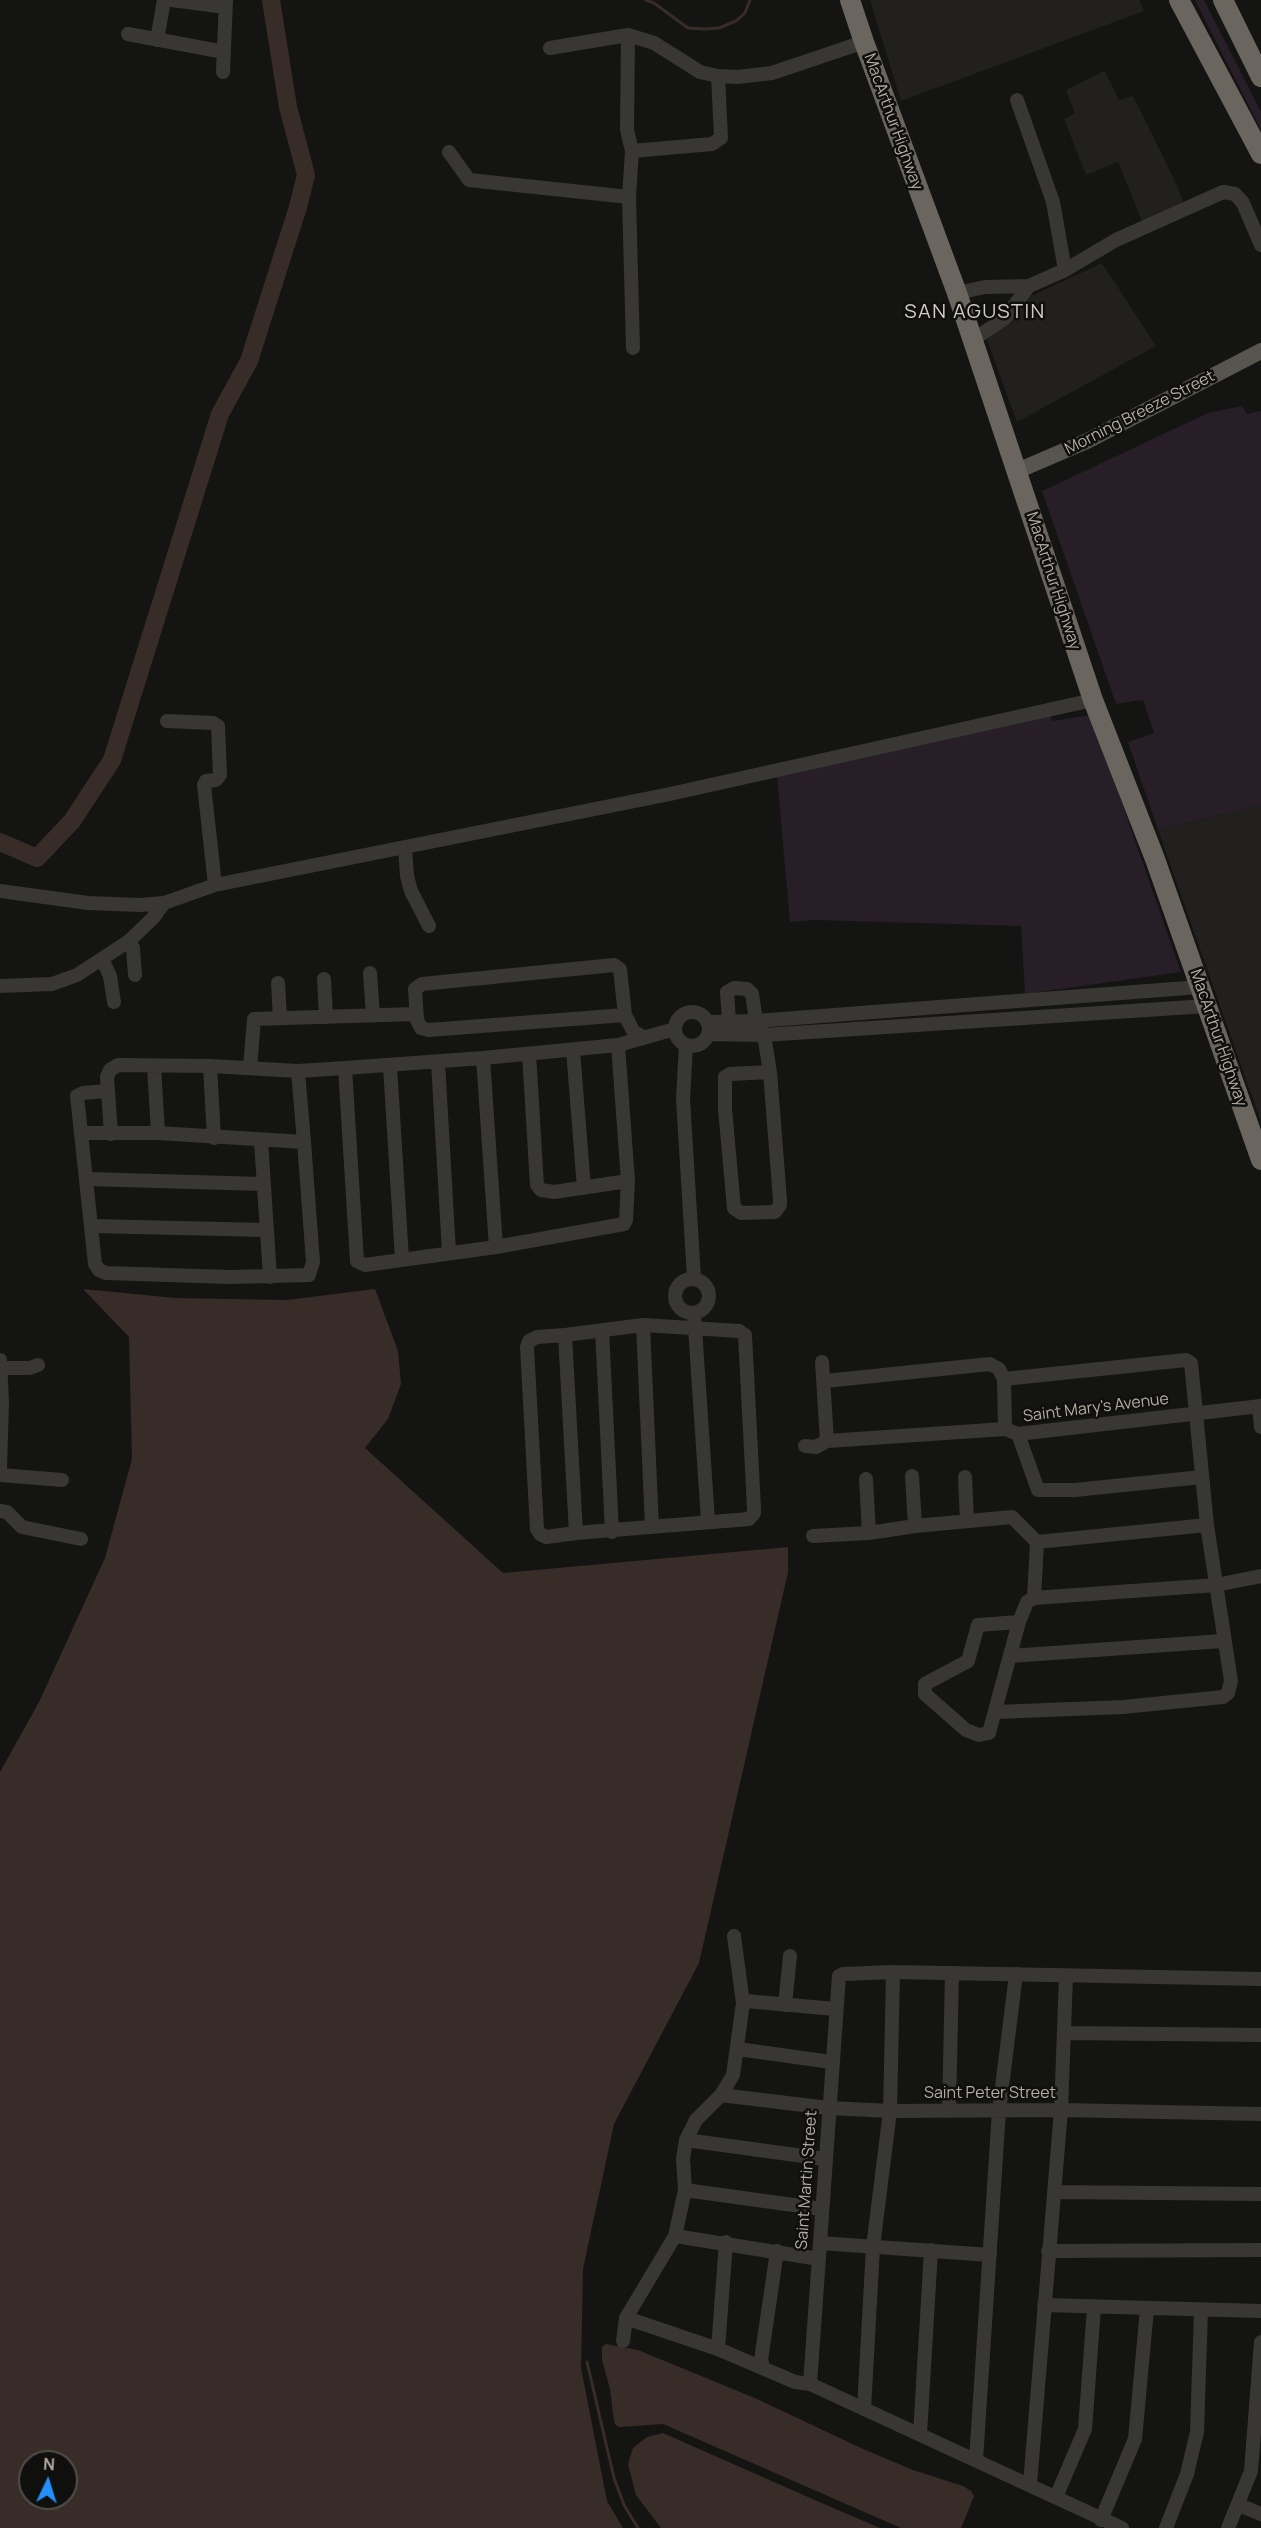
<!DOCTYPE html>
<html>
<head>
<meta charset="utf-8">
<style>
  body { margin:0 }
  #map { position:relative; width:1261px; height:2528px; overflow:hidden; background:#141412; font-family:Manrope,sans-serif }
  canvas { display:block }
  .north { position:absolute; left:18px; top:2450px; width:60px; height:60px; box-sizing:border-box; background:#0f0f0d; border:2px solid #514e49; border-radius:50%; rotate:4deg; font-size:16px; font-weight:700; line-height:24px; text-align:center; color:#b5aca3 }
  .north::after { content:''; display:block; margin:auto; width:21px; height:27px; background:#258ff9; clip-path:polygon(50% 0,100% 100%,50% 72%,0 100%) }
</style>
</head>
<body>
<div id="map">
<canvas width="1261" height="2528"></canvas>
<div class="north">N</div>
</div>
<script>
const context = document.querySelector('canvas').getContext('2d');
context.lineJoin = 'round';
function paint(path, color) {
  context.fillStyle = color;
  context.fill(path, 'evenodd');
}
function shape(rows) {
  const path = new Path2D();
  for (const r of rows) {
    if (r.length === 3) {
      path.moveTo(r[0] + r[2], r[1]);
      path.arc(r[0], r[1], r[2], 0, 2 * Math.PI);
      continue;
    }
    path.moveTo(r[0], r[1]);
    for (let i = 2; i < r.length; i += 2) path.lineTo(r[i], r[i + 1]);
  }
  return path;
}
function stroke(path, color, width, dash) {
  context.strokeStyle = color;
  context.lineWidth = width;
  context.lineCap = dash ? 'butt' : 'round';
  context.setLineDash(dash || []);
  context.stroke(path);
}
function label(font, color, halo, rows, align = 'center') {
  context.font = font + ' Manrope,sans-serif';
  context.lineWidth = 5;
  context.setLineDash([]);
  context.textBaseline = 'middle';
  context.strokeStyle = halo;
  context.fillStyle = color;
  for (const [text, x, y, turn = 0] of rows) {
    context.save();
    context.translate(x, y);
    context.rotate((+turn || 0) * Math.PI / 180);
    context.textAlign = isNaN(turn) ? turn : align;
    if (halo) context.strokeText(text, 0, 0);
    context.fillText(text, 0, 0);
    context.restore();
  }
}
const built = shape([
  [870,0,1139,0,1144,11,901,101],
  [1105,71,1119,100,1133,96,1174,179,1185,206,1143,224,1118,162,1086,175,1064,119,1075,113,1066,90],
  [1102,263,1156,346,1017,422,987,340,1031,296],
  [1261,805,1261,1122,1158,830]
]);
const green = shape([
  [1195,0,1204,0,1261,112,1261,130],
  [1242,406,1247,414,1261,411,1261,805,1158,830,1128,742,1154,733,1143,700,1116,704,1042,491,1208,413],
  [1050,714,1052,721,1091,715,1181,972,1025,994,1021,926,815,920,790,922,777,776]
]);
const water = shape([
  [83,1289,175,1298,287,1300,375,1289,398,1351,401,1384,388,1419,365,1448,503,1573,788,1547,788,1572,699,1963,614,2124,583,2269,581,2368,607,2501,623,2528,0,2528,0,1772,39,1702,105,1558,132,1459,129,1337],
  [30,2462,66,2462,66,2498,30,2498],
  [606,2344,638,2350,757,2399,863,2449,913,2470,963,2486,971,2491,974,2496,962,2526,961,2528,901,2528,663,2424,619,2427,615,2424,613,2414,610,2389,602,2360,602,2347],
  [663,2433,817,2501,880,2528,661,2528,636,2495,628,2464,633,2448,647,2437]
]);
const stream = shape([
  [646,0,654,3,688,28,705,29,719,28,736,21,745,13,750,0],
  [587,2362,614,2478,624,2505,638,2528]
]);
const river = shape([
  [0,842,37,858,72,821,112,760,220,414,249,361,298,207,306,175,288,107,271,0]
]);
const minor = shape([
  [172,0,225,7],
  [128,34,224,52],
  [628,35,627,130,632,151,629,197,633,348],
  [157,40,164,0],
  [550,48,628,35,654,43,700,72,718,76,737,77,772,73,864,42],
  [223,72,226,0],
  [1017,100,1053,202,1065,270],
  [632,151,712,144,721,138,718,76],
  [449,152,469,180,629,197],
  [957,293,985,287,1029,286,1065,270,1116,240,1223,192,1235,194,1243,203,1261,245],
  [971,341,1004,319,1029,286],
  [167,721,213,723,218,726,220,775,216,780,206,781,204,785,215,885],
  [405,847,407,876,411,891,429,926],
  [0,891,88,903,140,905,164,903,215,885,670,794,1093,700],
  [129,941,133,948,135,975],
  [103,961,110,976,114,1002],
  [370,973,373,1015],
  [324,979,326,1017],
  [278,983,280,1018],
  [0,986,52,984,77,975,129,941,153,918,164,903],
  [692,1029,17],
  [625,1015,620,969,614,965,422,984,415,989,417,1020,421,1028,429,1030,625,1015,633,1031,644,1038],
  [708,1022,756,1021,1200,987],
  [729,1022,727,992,734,988,747,989,752,994,756,1021,764,1035,770,1072,780,1200,780,1205,775,1212,741,1213,734,1208,725,1109,725,1077,730,1074,770,1072],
  [709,1034,764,1035,1207,1006],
  [618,1045,628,1181,626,1220,624,1224,496,1247,365,1265,357,1261,345,1068,483,1058,618,1045,675,1029],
  [686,1045,683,1099,694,1278],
  [573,1050,584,1188],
  [529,1054,537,1185,541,1190,554,1192,628,1181],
  [483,1058,496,1247],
  [438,1062,449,1252],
  [154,1066,158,1133],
  [210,1066,214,1138],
  [390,1066,402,1259],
  [250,1068,254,1019,416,1014],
  [81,1133,77,1096,83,1093,107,1091],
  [111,1134,107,1077,110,1070,118,1065,210,1066,298,1071],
  [261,1141,270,1277],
  [304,1142,158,1133,81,1133,95,1264,99,1270,106,1273,230,1277,309,1275,313,1262,304,1142,298,1071,345,1068],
  [88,1179,262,1184],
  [92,1226,266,1230],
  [692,1296,17],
  [694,1313,708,1521],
  [643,1325,739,1331,745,1335,754,1508,754,1513,749,1519,576,1533,565,1335,643,1325],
  [643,1325,652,1527],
  [602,1330,612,1532],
  [565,1335,537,1337,529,1341,527,1347,537,1529,540,1534,546,1537,576,1533],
  [0,1360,2,1402,0,1469],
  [822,1362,827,1441],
  [1,1368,30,1368,38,1365],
  [1004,1379,1005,1429],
  [825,1381,990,1364,999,1369,1004,1379,1186,1360,1191,1363,1207,1525,1231,1681,1228,1693,1223,1697,1123,1707,996,1712],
  [1259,1406,1261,1427],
  [1018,1434,1038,1490,1075,1490,1202,1477],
  [805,1446,816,1447,827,1441,1005,1429,1018,1434,1261,1406],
  [0,1475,62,1480],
  [912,1476,915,1526],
  [965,1477,967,1521],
  [866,1479,869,1533],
  [0,1511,7,1512,22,1527,81,1539],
  [813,1536,869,1533,915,1526,1012,1517,1037,1542,1207,1525],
  [1034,1598,1216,1585,1261,1576],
  [1019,1622,978,1625,968,1661,925,1684,925,1694,966,1730,979,1735,989,1733,1019,1622,1027,1602,1034,1598,1037,1542],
  [1010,1656,1223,1641],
  [743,2003,746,2001,835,2009],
  [785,2005,790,1956],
  [1064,2033,1261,2035],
  [738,2049,831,2062],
  [721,2095,828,2108,890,2111,1061,2110,1261,2114],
  [949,2111,952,1973],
  [686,2140,825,2159],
  [685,2190,822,2209],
  [1054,2192,1261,2194],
  [675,2236,819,2259],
  [820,2243,990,2255],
  [1048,2251,1261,2250],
  [1044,2305,1261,2311],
  [626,2318,718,2349,795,2382,810,2384,1122,2528],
  [623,2341,626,2318,675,2236,685,2190,683,2159,686,2140,696,2120,721,2095,733,2075,743,2003,734,1936],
  [718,2349,726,2242],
  [763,2367,761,2360,777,2251],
  [810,2384,839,1976,843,1974,893,1972,1261,1979],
  [864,2409,873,2247,890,2111,893,1972],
  [920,2434,931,2250],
  [976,2460,999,2111,1016,1974],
  [1030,2484,1061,2110,1066,1976],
  [1056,2497,1085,2429,1094,2307],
  [1239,2505,1261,2514],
  [1101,2520,1135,2439,1147,2309],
  [1166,2528,1187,2474,1197,2432,1201,2311],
  [1228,2528,1251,2471,1261,2342]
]);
const major = shape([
  [1017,471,1087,441,1261,351]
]);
const highway = shape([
  [850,0,864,42,957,293,1093,700,1155,859,1261,1160],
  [1179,0,1261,154],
  [1223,0,1261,77]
]);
const streetNames = [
  ["MacArthur Highway",893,122,70],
  ["Morning Breeze Street",1140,413,-27],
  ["MacArthur Highway",1053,581,72],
  ["MacArthur Highway",1218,1038,71],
  ["Saint Mary's Avenue",1096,1408,-7],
  ["Saint Peter Street",990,2094],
  ["Saint Martin Street",807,2180,-86]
];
const quarterNames = [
  ["SAN AGUSTIN",975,312]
];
paint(built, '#21201e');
paint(green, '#271e27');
paint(water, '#382c28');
stroke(stream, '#382c28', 3);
stroke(river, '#382c28', 18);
stroke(minor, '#393733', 14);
stroke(major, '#58554f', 16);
stroke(highway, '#6a655f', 20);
label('16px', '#b5aca3', '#0f0f0d', streetNames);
context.letterSpacing = '1.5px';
label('20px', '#d1cbc4', '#0f0f0d', quarterNames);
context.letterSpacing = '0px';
</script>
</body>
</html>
